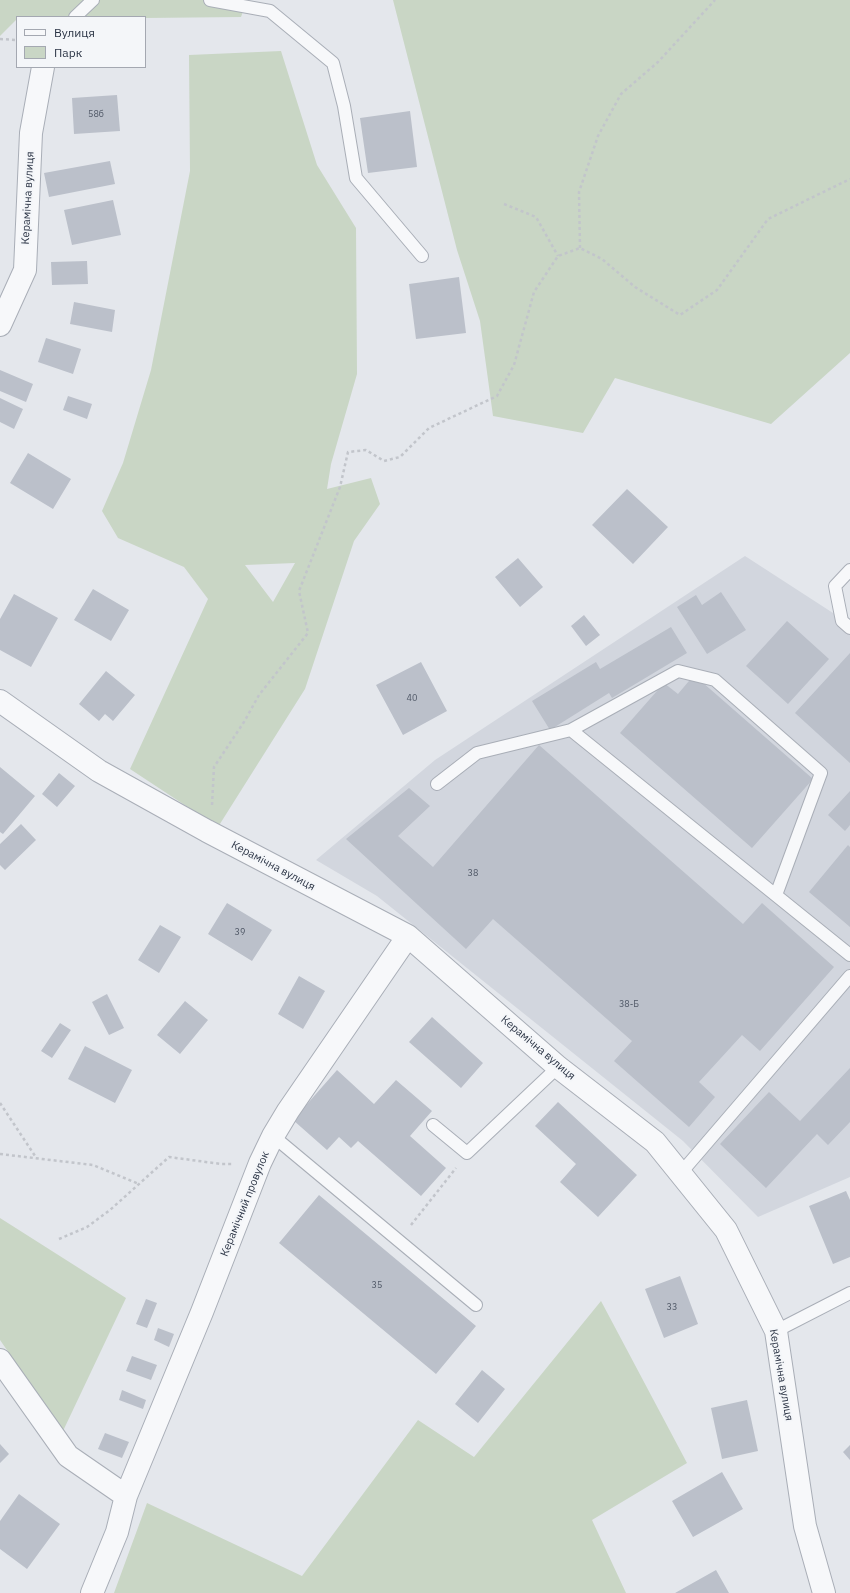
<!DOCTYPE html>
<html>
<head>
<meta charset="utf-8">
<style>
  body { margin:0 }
  #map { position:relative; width:850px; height:1593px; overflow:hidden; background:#e4e7ec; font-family:"IBM Plex Sans",sans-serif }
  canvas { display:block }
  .legend { position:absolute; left:16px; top:16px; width:130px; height:52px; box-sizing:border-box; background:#f4f6f9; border:1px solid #a4a8b1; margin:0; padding:5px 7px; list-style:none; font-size:12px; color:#2b3445 }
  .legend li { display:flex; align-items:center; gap:8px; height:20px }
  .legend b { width:20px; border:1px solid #a4a8b1 }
</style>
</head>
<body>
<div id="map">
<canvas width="850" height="1593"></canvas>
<ul class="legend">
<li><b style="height:5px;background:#f7f8fa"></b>Вулиця</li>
<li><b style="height:11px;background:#c9d6c5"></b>Парк</li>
</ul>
</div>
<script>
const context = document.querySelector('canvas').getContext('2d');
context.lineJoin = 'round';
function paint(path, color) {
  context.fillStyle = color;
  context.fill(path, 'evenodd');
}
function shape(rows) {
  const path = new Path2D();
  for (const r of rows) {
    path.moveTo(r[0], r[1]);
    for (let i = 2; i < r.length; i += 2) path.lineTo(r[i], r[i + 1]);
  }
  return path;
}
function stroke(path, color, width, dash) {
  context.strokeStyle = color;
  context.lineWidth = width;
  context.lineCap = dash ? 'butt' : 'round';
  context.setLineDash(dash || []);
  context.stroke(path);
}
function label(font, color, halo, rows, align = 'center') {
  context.font = font + ' "IBM Plex Sans",sans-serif';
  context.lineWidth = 4;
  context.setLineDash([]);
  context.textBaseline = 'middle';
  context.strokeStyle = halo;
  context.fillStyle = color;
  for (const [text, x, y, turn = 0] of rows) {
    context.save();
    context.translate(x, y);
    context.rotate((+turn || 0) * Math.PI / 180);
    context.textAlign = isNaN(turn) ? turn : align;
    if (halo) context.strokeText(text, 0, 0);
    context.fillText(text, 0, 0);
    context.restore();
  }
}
const built = shape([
  [745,556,850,624,850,1177,758,1217,683,1141,377,896,316,860,435,760]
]);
const green = shape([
  [0,0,247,0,241,17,145,18,17,17,17,19,0,36],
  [393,0,850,0,850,353,771,424,615,378,583,433,493,416,480,321,457,250],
  [281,51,317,165,356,228,357,374,331,464,327,489,371,478,380,504,354,541,305,689,218,827,130,769,208,599,184,567,118,538,102,511,123,463,151,370,190,171,189,55],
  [295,563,273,602,245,565],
  [0,1218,126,1298,63,1431,0,1340],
  [601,1301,687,1463,592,1520,626,1593,114,1593,147,1503,302,1576,418,1420,474,1457]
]);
const building = shape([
  [117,95,120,131,74,134,72,98],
  [410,111,417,167,368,173,360,118],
  [110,161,115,184,49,197,44,173],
  [113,200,121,235,72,245,64,210],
  [87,261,88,284,52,285,51,262],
  [459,277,466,333,416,339,409,284],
  [74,302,115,310,112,332,70,324],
  [46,338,81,349,73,374,38,362],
  [0,370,33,384,26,402,0,391],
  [68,396,92,404,87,419,63,410],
  [0,398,23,409,14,429,0,422],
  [28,453,71,479,53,509,10,483],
  [627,489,668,527,633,564,592,525],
  [518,558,543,587,520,607,495,577],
  [93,589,129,610,111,641,74,620],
  [721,592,746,630,707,654,677,607,696,595,702,605],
  [14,594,58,618,31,667,0,650,0,619],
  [584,615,600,635,586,646,571,626],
  [787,621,829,659,788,704,746,666],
  [671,627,687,653,612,698,609,693,550,730,532,701,596,662,600,669],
  [850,653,850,763,795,713],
  [421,662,447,711,403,735,376,685],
  [106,671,135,695,113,721,105,714,99,721,79,704],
  [694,675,813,779,752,848,620,733,664,683,678,694],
  [539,745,743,924,762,903,834,967,760,1051,742,1035,699,1082,715,1097,689,1127,614,1061,632,1041,493,919,466,949,346,839,409,788,430,806,398,836,433,867],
  [0,767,35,796,3,834,0,832],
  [59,773,75,786,57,807,42,794],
  [850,791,850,825,845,831,828,815],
  [21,824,36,840,5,870,0,865,0,844],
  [848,845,850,847,850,927,809,892],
  [227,903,272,930,252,961,208,934],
  [160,925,181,937,159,973,138,960],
  [299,976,325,991,303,1029,278,1014],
  [107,994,124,1028,109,1035,92,1002],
  [185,1001,208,1020,180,1054,157,1035],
  [432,1017,483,1063,461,1088,409,1042],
  [60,1023,71,1030,52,1058,41,1051],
  [85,1046,132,1070,115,1103,68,1079],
  [850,1068,850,1122,828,1145,817,1134,766,1188,720,1144,769,1092,800,1121],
  [337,1070,374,1104,396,1080,432,1111,410,1136,446,1168,421,1196,358,1141,351,1148,339,1137,327,1150,293,1120],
  [558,1102,637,1175,598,1217,560,1182,576,1164,535,1126],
  [846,1191,850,1200,850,1257,833,1264,809,1206],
  [319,1195,476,1326,436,1374,279,1243],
  [680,1276,698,1324,664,1338,645,1289],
  [146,1299,157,1303,147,1328,136,1324],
  [158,1328,174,1334,169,1347,154,1340],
  [132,1356,157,1365,151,1380,126,1371],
  [482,1370,505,1389,478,1423,455,1404],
  [122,1390,146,1400,143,1409,119,1400],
  [747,1400,758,1451,722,1459,711,1408],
  [105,1433,129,1442,122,1458,98,1449],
  [0,1444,9,1454,0,1463],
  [850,1445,850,1460,843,1452],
  [722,1472,743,1509,693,1537,672,1501],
  [19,1494,60,1524,27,1569,0,1549,0,1521],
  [716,1570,729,1593,675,1593]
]);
const path = shape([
  [0,39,17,40],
  [504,204,536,217,558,256],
  [580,248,579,192,598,136,621,94,658,62,715,0],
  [212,805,214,767,244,722,259,695,308,633,299,591,340,487,348,452,366,450,384,461,400,457,429,428,497,396,514,365,534,292,558,256,580,248,602,259,635,287,680,315,717,290,768,219,850,179],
  [0,1103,37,1159],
  [0,1154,93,1165,139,1184],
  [411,1225,456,1168],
  [59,1239,87,1227,110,1210,169,1157,221,1164,233,1164]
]);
const lane = shape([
  [210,0,270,11,333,63,344,106,356,178,422,256],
  [75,17,93,0],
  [850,570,835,586,842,621,850,628],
  [571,730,678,671,715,680,821,773,776,895],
  [437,784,477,753,571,730,850,955],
  [433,1125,467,1153,558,1067],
  [273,1136,476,1305],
  [680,1174,850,976],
  [776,1331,850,1293]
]);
const street = shape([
  [0,325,25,270,31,133,43,67],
  [0,701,99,771,207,831,408,936,558,1067,655,1142,726,1230,776,1331,805,1526,824,1593],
  [0,1360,68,1456,126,1496],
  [92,1593,117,1532,126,1496,202,1312,260,1163,273,1136,288,1111,408,936]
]);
const numberNames = [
  ["58б",96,114],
  ["40",412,698],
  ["38",473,873],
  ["39",240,932],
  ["38-Б",629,1004],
  ["35",377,1285],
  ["33",672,1307]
];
const streetNames = [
  ["Керамічна вулиця",28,198,-87],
  ["Керамічна вулиця",273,866,28],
  ["Керамічна вулиця",538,1048,40],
  ["Керамічний провулок",245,1204,-68],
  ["Керамічна вулиця",781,1375,80]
];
paint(built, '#d2d6de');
paint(green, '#c9d6c5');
paint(building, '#bbc0ca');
stroke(lane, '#a9aeb7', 14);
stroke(street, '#a9aeb7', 24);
stroke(path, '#c2c5cb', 2.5, [3, 3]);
stroke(lane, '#f7f8fa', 12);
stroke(street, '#f7f8fa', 22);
label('9px', '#4f5766', null, numberNames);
label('11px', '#2b3445', '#f4f6f9', streetNames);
</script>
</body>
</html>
